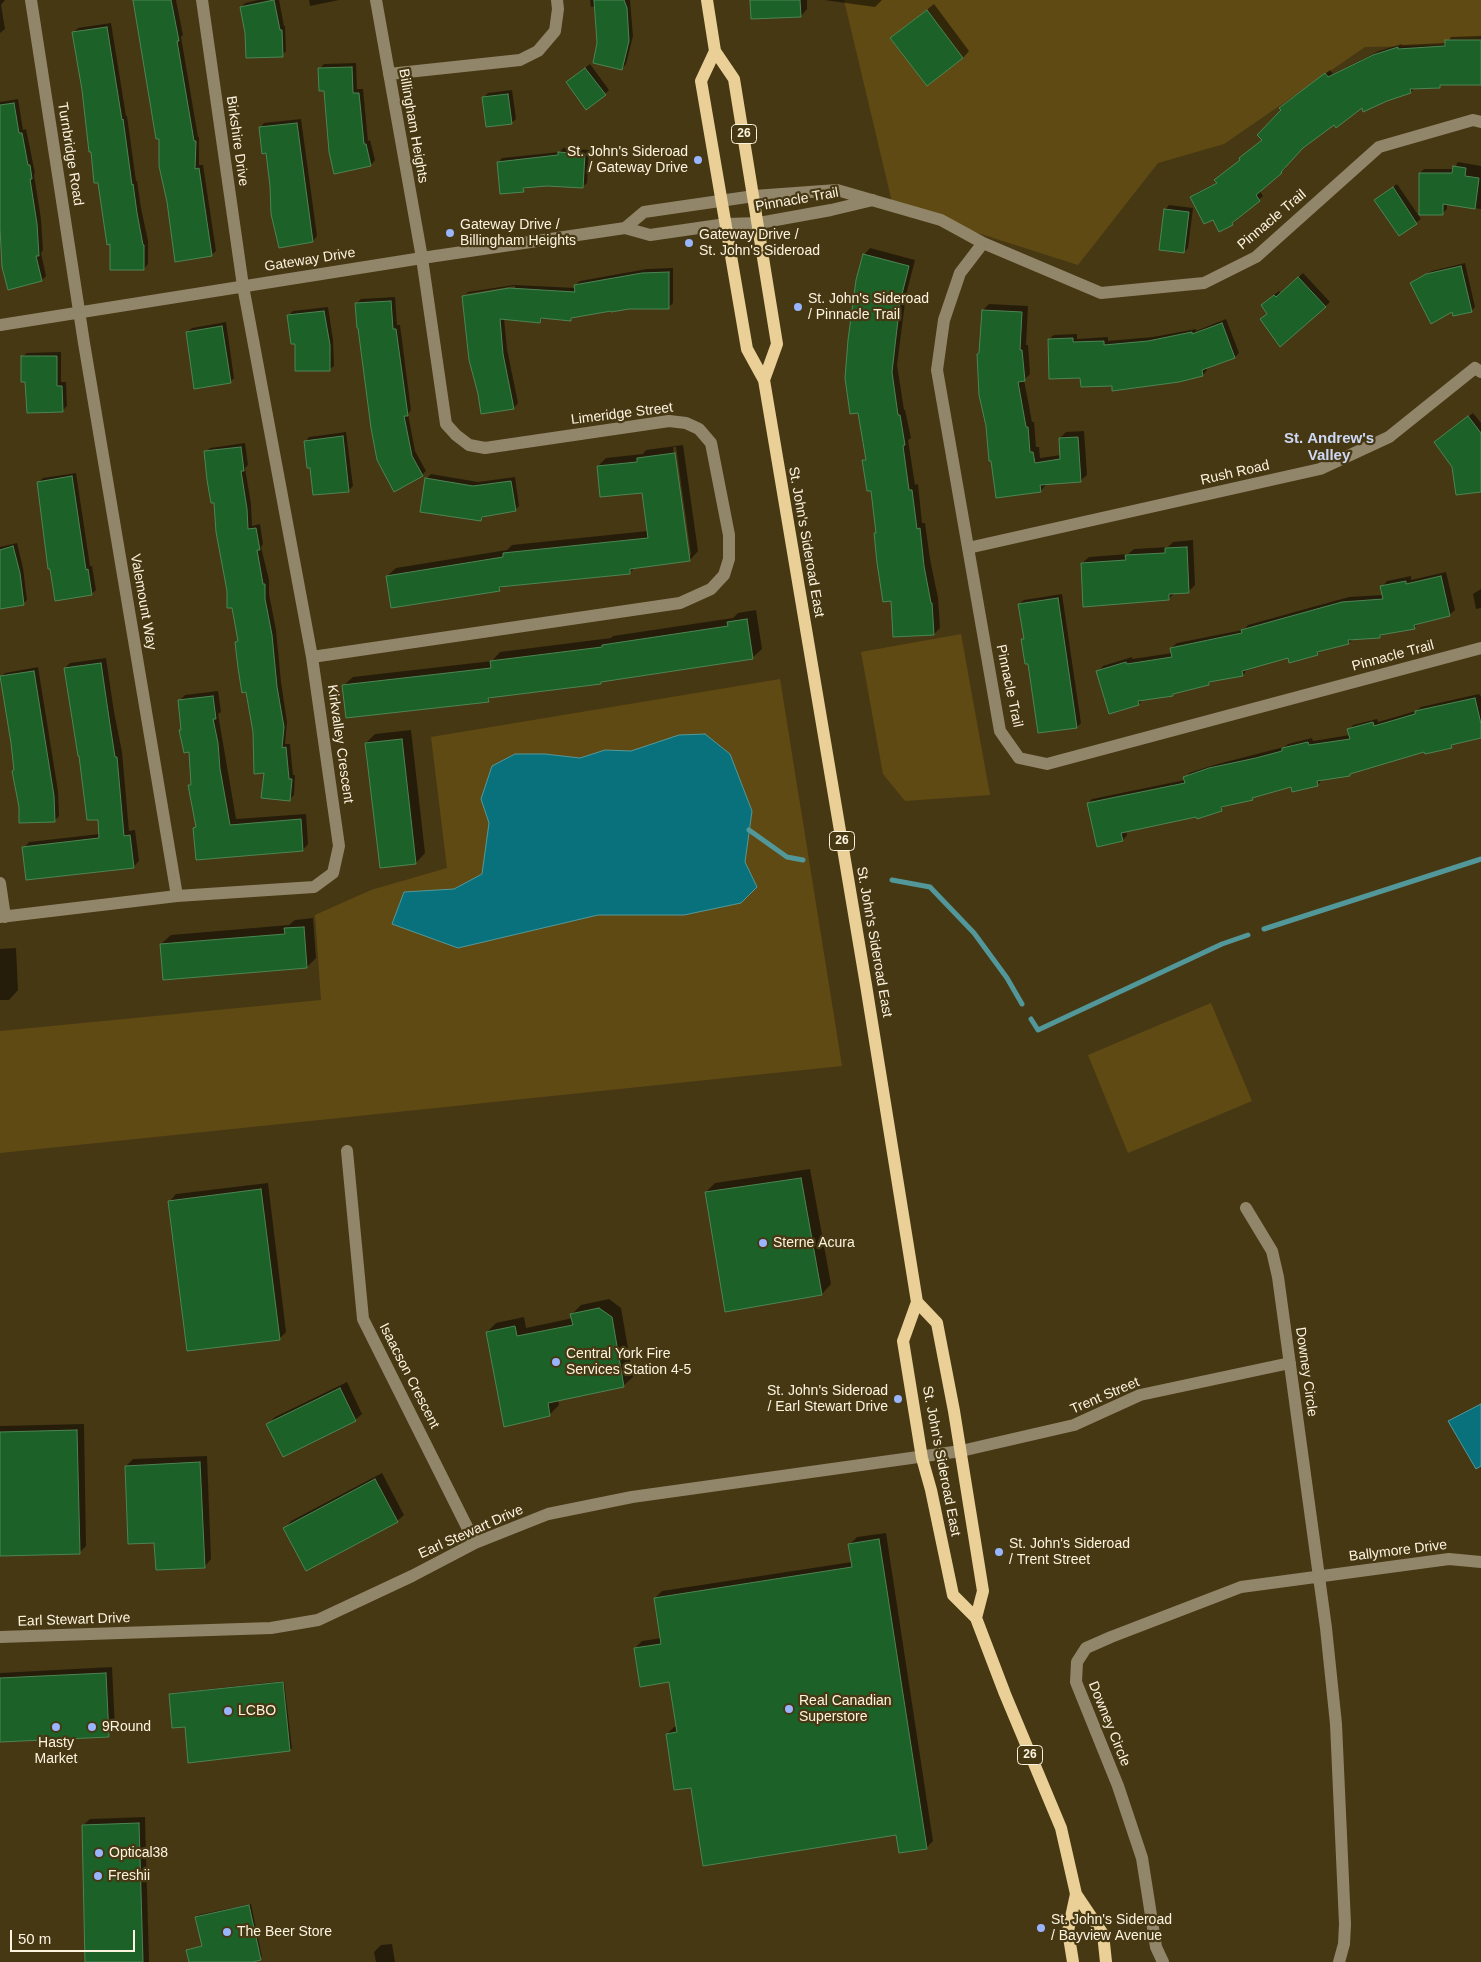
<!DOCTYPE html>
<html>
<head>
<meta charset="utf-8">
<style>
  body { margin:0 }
  #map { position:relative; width:1481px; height:1962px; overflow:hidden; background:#473814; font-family:Arial,sans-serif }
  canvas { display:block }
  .scale { position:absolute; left:10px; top:1930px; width:125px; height:22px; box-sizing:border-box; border:2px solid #fdf4e0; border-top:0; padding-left:6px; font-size:15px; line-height:18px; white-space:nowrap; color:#fdf4e0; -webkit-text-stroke:4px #473814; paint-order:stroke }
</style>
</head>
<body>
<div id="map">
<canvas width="1481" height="1962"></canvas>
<div class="scale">50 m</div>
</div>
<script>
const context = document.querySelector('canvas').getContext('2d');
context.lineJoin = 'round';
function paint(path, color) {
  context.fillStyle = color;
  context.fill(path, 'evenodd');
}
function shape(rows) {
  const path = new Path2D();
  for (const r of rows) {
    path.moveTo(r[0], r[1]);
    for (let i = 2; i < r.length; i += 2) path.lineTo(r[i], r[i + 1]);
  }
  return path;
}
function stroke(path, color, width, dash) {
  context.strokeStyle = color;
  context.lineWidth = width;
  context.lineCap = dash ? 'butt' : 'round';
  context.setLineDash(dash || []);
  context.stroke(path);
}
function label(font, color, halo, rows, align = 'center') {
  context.font = font + ' Arial,sans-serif';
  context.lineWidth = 4.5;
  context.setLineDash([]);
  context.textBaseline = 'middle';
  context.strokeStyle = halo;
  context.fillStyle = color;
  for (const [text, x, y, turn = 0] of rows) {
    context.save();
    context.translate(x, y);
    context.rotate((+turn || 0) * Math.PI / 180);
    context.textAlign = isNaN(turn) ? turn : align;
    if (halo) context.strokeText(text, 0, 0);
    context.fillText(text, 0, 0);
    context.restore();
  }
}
const green = shape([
  [844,0,1481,0,1481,45,1365,47,1224,144,1158,163,1078,265,893,206],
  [961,634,990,795,905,801,883,774,861,652],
  [780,679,842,1066,0,1153,0,1031,321,1000,315,915,371,890,447,868,431,737],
  [1211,1003,1252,1101,1128,1153,1088,1055]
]);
const water = shape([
  [705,734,730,754,752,811,745,862,757,887,741,903,684,915,598,915,458,948,392,924,404,892,454,889,482,874,489,823,481,799,492,766,515,754,545,754,580,758,605,750,631,751,679,735,705,734],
  [1481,1404,1481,1466,1476,1469,1448,1421,1481,1404]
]);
const shadow = shape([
  [0,0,5,0,1,5,5,29,0,33],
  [135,0,176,0,183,35,181,37,198,137,199,137,199,165,203,165,216,251,211,255,160,137],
  [258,0,279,0,284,26,285,26,286,51,282,55,246,33,241,7,245,3],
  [309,0,339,0,310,6],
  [590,0,630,0,633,36,626,64,622,69,599,43,596,6,591,7],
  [752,0,807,0,807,9,801,16],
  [824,0,882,0,875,7],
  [934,4,969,51,963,58,899,32],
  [111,23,126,116,127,116,136,181,137,181,141,208,148,241,148,264,144,269,111,243,74,32,78,28],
  [1481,36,1481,83,1442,84,1439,86,1415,88,1411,92,1362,107,1334,123,1303,147,1284,167,1286,168,1281,172,1259,190,1263,196,1232,224,1213,218,1192,198,1196,193,1218,182,1264,139,1283,110,1285,103,1330,70,1333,74,1379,51,1402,44,1402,45,1447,43,1451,37],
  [356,63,357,89,363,89,368,141,370,140,375,160,371,165,325,90,319,69,324,64],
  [590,64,609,90,605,94,567,82],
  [512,90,516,119,511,123,484,97,488,93],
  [18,99,23,130,26,129,35,173,34,175,41,219,43,250,41,253,46,276,42,280,0,225,0,102],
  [301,119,317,236,313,241,279,247,267,152,260,128,264,123],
  [563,148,589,150,587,183,582,187,547,185,527,187,523,190,498,163,502,158,560,152],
  [1458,162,1481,166,1481,209,1447,204,1447,209,1443,213,1420,173,1424,169,1454,169],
  [1397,184,1421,219,1399,235,1376,200],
  [1169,205,1193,208,1188,248,1184,252,1165,210],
  [870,248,915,260,906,295,897,365,904,410,905,410,911,438,908,440,915,485,918,484,922,523,925,523,930,559,938,598,940,628,934,634,892,599,875,534,877,532,872,489,863,461,867,457,864,255],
  [1465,263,1475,307,1471,311,1453,310,1411,283,1416,279,1432,271],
  [673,268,673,303,669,307,629,308,574,316,571,320,544,317,540,322,504,318,507,349,518,403,514,408,463,297,468,292,514,285,576,288,575,285,580,281,647,269],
  [515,286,515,289,466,297,466,294],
  [1303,273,1330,302,1281,345,1268,314,1266,301,1279,291,1281,294],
  [395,297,397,325,400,325,411,410,408,414,415,451,426,471,422,475,395,490,356,304,361,299],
  [989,304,1028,306,1026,345,1028,345,1030,374,1024,380,1032,422,1034,422,1036,447,1039,447,1040,458,1061,455,1060,438,1066,432,1084,431,1087,475,1080,481,1047,483,1041,491,981,351,983,310],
  [328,307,333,340,334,366,329,370,297,342,289,315,293,311],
  [1226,319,1239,353,1235,357,1206,367,1207,370,1203,375,1113,384,1081,377,1049,339,1054,335,1077,334,1077,339,1108,337,1108,341,1153,337,1196,329,1196,331],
  [226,322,234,378,230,382,187,332,192,328],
  [61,352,61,382,66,382,67,406,62,411,26,381,22,357,27,353],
  [1473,413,1481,423,1481,491,1453,467,1440,438],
  [346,432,353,486,349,490,311,467,305,442,309,437],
  [245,443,248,465,245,468,251,504,252,526,260,524,263,544,261,547,269,580,269,594,276,630,281,682,287,722,285,744,290,744,293,775,295,775,294,795,289,800,265,771,254,732,236,642,239,639,233,607,228,591,206,452,210,448],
  [683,445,698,551,690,560,635,567,630,573,503,586,499,590,387,576,396,568,507,550,512,545,648,531,643,492,598,466,606,458,643,454,646,450],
  [673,447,676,447,691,555,688,555],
  [76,473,90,566,92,566,96,590,91,594,39,482,43,478],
  [431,474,478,482,515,477,519,506,515,510,485,516,481,520,426,479],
  [1193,540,1195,585,1189,591,1175,592,1169,599,1082,563,1089,557,1128,554,1134,549,1168,547,1173,542],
  [17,543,23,568,27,600,23,604,0,607,0,547],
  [1446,572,1455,610,1449,615,1420,622,1414,628,1383,634,1380,637,1354,638,1349,643,1322,650,1317,654,1289,657,1248,668,1243,675,1213,680,1209,684,1176,692,1173,695,1143,699,1139,704,1098,672,1103,666,1132,657,1132,659,1173,653,1171,648,1177,643,1243,630,1248,625,1349,597,1383,595,1382,587,1387,581,1411,576,1411,580],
  [1481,589,1481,608,1476,609,1473,594],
  [1062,594,1081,723,1077,727,1029,662,1023,640,1025,638,1019,604,1024,600],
  [756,610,762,649,752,658,603,681,601,683,492,696,488,700,343,686,353,677,492,661,500,652,611,638,613,636,733,618,738,613],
  [106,658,114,712,122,752,129,831,135,830,139,861,134,866,24,848,29,842,100,834,99,819,80,755,65,668,70,663],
  [38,667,58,791,59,816,55,820,16,769,0,677,5,673],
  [218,691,221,712,218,714,236,819,306,814,308,844,303,850,194,828,197,826,189,786,192,783,190,751,182,729,179,701,185,695],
  [1479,694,1481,697,1481,737,1455,743,1451,747,1425,750,1354,771,1350,775,1322,780,1317,785,1292,785,1256,795,1252,799,1225,805,1221,810,1126,831,1127,835,1123,840,1098,845,1088,803,1092,799,1185,780,1185,778,1189,773,1214,765,1284,747,1288,744,1312,738,1313,741,1350,735,1349,730,1353,725,1377,719,1378,722,1416,711,1421,707],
  [411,730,425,853,416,863,381,867,366,743,375,734],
  [313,918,316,958,307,967,161,944,171,935,289,925,295,920],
  [16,948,18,990,9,1000,0,1000,0,949],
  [810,1169,831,1284,822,1294,706,1192,715,1183],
  [268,1183,286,1332,279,1339,170,1201,176,1194],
  [609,1299,621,1308,633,1377,623,1386,558,1400,559,1405,549,1415,487,1332,496,1323,524,1317,526,1328,573,1318,572,1314,581,1305],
  [347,1382,362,1414,355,1420,268,1424,275,1417],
  [84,1424,86,1546,79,1553,0,1555,0,1426],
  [207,1456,211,1559,205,1566,155,1542,126,1466,133,1459],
  [382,1473,404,1515,397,1521,285,1528,291,1521],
  [886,1533,933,1841,926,1848,897,1834,692,1786,667,1734,674,1727,677,1727,670,1681,635,1648,642,1641,662,1638,655,1598,662,1591,852,1562,850,1544,857,1537],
  [112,1667,115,1728,108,1735,0,1741,0,1673],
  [284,1681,292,1748,290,1750,170,1695,172,1693],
  [145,1817,149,1962,87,1962,83,1825,90,1819],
  [251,1904,262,1957,260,1959,246,1962,190,1962,187,1950,203,1946,197,1917,198,1915],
  [392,1944,395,1962,376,1962,374,1952,381,1945]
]);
const stream = shape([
  [749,830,787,857,803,860],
  [892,880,930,887,974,933,1007,978,1022,1004],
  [1264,929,1481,859],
  [1031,1019,1038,1030,1222,944,1248,935]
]);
const building = shape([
  [133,0,171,0,179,41,177,41,194,141,196,141,195,169,199,168,212,256,175,262,167,202,159,166,159,139,156,139,133,0],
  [274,0,280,30,282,30,283,57,246,58,245,33,240,7,274,0],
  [594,0,624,0,627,8,629,41,622,70,593,63,597,43,594,0],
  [750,0,800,0,801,17,751,19,750,0],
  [927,10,963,58,927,86,890,38,927,10],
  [107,27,122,120,123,119,132,185,133,184,137,213,143,245,144,245,144,270,110,270,110,244,107,245,98,183,94,183,91,152,89,152,82,90,72,32,107,27],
  [1445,40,1481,40,1481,85,1440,85,1440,88,1410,89,1411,93,1387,101,1363,112,1362,108,1336,128,1334,125,1303,148,1281,172,1282,173,1256,195,1260,201,1232,223,1233,225,1219,232,1213,220,1204,224,1190,197,1217,183,1214,180,1240,160,1239,158,1262,140,1257,135,1281,110,1279,108,1325,73,1328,77,1373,55,1398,47,1398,49,1445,46,1445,40],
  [352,67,353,93,359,93,364,144,366,144,371,166,334,174,329,152,324,91,319,91,318,68,352,67],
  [585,68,606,95,586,110,566,82,585,68],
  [508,94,512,124,486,127,482,97,508,94],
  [14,103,19,133,22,133,28,165,30,165,32,179,30,179,37,224,39,256,36,256,42,281,8,290,2,267,0,228,0,105,14,103],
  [297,123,313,242,279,248,271,214,270,186,266,153,262,154,259,127,297,123],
  [558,152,585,154,583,188,547,186,523,188,524,192,500,194,497,162,558,155,558,152],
  [1453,166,1466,168,1465,176,1479,178,1475,209,1443,204,1443,215,1419,215,1419,173,1452,173,1453,166],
  [1393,187,1417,224,1399,236,1374,200,1393,187],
  [1164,209,1189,212,1184,253,1159,250,1164,209],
  [863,254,909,266,900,302,892,372,898,415,900,415,905,445,903,446,909,490,912,490,917,529,920,528,924,566,931,603,932,603,934,635,893,637,891,601,883,602,877,563,874,533,876,533,871,491,867,491,862,460,866,460,858,413,850,414,845,378,848,340,856,280,863,254],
  [1461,266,1472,312,1453,316,1452,312,1431,324,1410,283,1426,274,1461,266],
  [669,272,669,309,629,309,611,312,611,311,571,318,571,321,541,318,540,323,500,319,503,354,514,409,481,414,478,394,469,360,462,296,509,288,575,292,574,285,642,273,669,272],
  [1298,277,1326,307,1280,347,1260,319,1267,314,1261,305,1274,295,1276,297,1298,277],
  [391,301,393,329,396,329,408,416,404,416,412,456,423,476,394,492,377,460,371,428,358,328,357,328,355,303,391,301],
  [982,310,1022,312,1020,350,1022,350,1025,381,1018,382,1026,427,1028,427,1030,452,1033,452,1035,463,1060,459,1059,438,1078,437,1081,482,1040,485,1041,492,996,498,991,461,989,461,986,426,979,395,977,354,979,353,982,310],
  [324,311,330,345,330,371,295,371,295,344,291,344,287,315,324,311],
  [1222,323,1235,358,1202,370,1203,376,1179,382,1112,391,1112,386,1081,387,1080,378,1049,379,1048,339,1073,338,1073,342,1104,341,1104,345,1148,341,1192,332,1192,334,1222,323],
  [222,326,231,383,194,389,186,332,222,326],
  [21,356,57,356,57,386,62,386,63,412,27,413,25,382,21,382,21,356],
  [1468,416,1481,433,1481,492,1456,495,1452,467,1434,442,1468,416],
  [343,436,349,492,313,495,310,468,307,468,304,441,343,436],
  [241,447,244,471,241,471,247,509,248,529,256,528,260,550,257,550,263,584,265,584,265,599,272,635,277,687,284,727,282,748,286,747,289,779,292,779,290,801,261,798,264,773,254,774,253,732,246,692,242,693,238,668,235,642,238,641,232,608,227,608,227,591,216,532,214,503,211,503,207,480,204,451,241,447],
  [675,453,690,561,630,569,630,574,499,587,500,591,391,608,386,576,503,557,503,553,648,538,642,493,600,497,597,466,637,462,637,458,675,453],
  [72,476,86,570,88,569,92,595,55,601,50,569,48,569,37,482,72,476],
  [425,478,473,486,511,481,516,511,482,517,481,521,420,512,425,478],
  [13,546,20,573,24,605,0,609,0,550,13,546],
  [1187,547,1189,593,1169,594,1169,600,1083,607,1081,563,1126,560,1125,555,1165,553,1165,548,1187,547],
  [1441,576,1450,616,1414,625,1415,629,1380,635,1380,638,1348,640,1349,644,1317,652,1318,655,1289,663,1288,658,1242,671,1243,676,1209,682,1209,685,1173,694,1173,696,1138,701,1139,705,1109,714,1096,671,1126,662,1127,664,1172,657,1170,648,1242,633,1241,630,1342,602,1383,599,1380,586,1406,581,1406,584,1441,576],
  [1058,598,1077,728,1038,733,1028,664,1025,664,1021,639,1024,639,1018,604,1058,598],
  [747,619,753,659,601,682,601,684,488,698,489,702,346,718,342,685,491,668,490,661,602,647,602,645,728,626,727,622,747,619],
  [101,663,109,718,115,757,117,757,124,836,130,835,134,868,26,880,22,847,99,838,98,820,87,820,79,756,78,756,64,668,101,663],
  [34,671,54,796,55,822,19,823,19,807,12,771,14,770,11,743,0,676,34,671],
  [213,696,216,719,213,719,218,743,220,769,230,825,301,819,303,851,196,860,193,828,196,827,188,785,191,785,189,752,184,753,179,730,181,730,178,700,213,696],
  [1475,698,1481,724,1481,738,1451,745,1452,748,1425,754,1424,752,1350,774,1350,776,1317,781,1318,786,1292,792,1291,787,1252,798,1253,800,1221,807,1222,811,1197,819,1196,817,1121,833,1123,841,1097,847,1087,803,1185,783,1183,777,1209,768,1256,758,1282,751,1282,748,1308,742,1309,745,1350,739,1347,729,1373,722,1374,726,1415,714,1415,711,1475,698],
  [402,739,416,864,380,868,365,743,402,739],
  [304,927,307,968,163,980,160,944,285,934,284,928,304,927],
  [801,1178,822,1295,725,1312,705,1192,801,1178],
  [261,1189,280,1340,187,1351,168,1201,261,1189],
  [599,1308,612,1317,624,1387,548,1403,550,1416,504,1427,486,1332,515,1326,517,1336,573,1325,570,1314,599,1308],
  [340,1388,356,1421,283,1457,266,1424,340,1388],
  [77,1430,80,1554,0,1556,0,1432,77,1430],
  [200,1462,205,1568,156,1570,154,1543,128,1544,125,1466,200,1462],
  [375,1479,398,1522,306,1571,283,1528,375,1479],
  [879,1539,927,1849,899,1853,896,1835,703,1866,691,1788,674,1790,666,1734,677,1732,669,1682,640,1687,634,1648,661,1644,654,1598,852,1567,848,1544,879,1539],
  [106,1673,109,1737,0,1742,0,1678,106,1673],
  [283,1682,290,1751,188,1763,185,1727,172,1728,169,1694,283,1682],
  [139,1823,143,1962,85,1962,82,1825,139,1823],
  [249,1905,261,1960,252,1962,189,1962,186,1950,202,1946,195,1917,249,1905]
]);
const minor = shape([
  [31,0,84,343,177,896],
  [389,74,520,60,538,51,555,31,558,9,557,0],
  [1481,122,1473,120,1379,147,1256,257,1204,283,1101,293,983,243,960,273,944,320,937,370,1000,731,1019,758,1047,764,1481,648],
  [625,228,644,212,754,196,837,190,941,220,983,243],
  [0,325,422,258,625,228,650,235,726,224,759,223,831,210,873,200],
  [968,548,1320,469,1389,437,1475,368,1481,372],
  [312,657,680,603,711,589,724,575,729,559,729,535,711,443,699,429,686,423,669,421,485,448,469,445,456,435,446,424,422,258,376,0],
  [0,883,5,917],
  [0,917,177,896,314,887,333,873,339,846,312,657,243,286,202,0],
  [347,1151,363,1319,475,1543],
  [1246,1208,1272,1251,1278,1277,1326,1628,1336,1724,1345,1924,1344,1944,1339,1962],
  [0,1637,271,1628,318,1620,412,1576,475,1543,548,1514,632,1497,961,1451,1074,1425,1140,1395,1290,1363],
  [1163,1962,1156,1947,1142,1858,1118,1786,1076,1682,1077,1662,1086,1648,1111,1637,1241,1587,1449,1559,1481,1562]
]);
const major = shape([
  [707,0,715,51,734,79,777,344,764,380],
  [715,51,701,81,747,349,764,380,866,985,917,1302,903,1341,922,1458,931,1490,953,1595,976,1618,1005,1694,1061,1828,1076,1894,1103,1934,1106,1962],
  [917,1302,937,1323,954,1411,983,1591,976,1618],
  [1073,1962,1068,1931,1076,1894]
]);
const markers = [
  [698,160,5,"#98b5fd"],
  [450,233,5,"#98b5fd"],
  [689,243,5,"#98b5fd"],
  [798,307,5,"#98b5fd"],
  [763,1243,5,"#98b5fd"],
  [556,1362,5,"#98b5fd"],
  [898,1399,5,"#98b5fd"],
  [999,1552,5,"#98b5fd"],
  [789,1709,5,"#98b5fd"],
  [228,1711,5,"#98b5fd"],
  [56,1727,5,"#98b5fd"],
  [92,1727,5,"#98b5fd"],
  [99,1853,5,"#98b5fd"],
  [98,1876,5,"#98b5fd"],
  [1041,1928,5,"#98b5fd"],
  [227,1932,5,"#98b5fd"]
];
const shields = [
  [744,134,25],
  [842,841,25],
  [1030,1755,25]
];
const shieldNames = [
  ["26",744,134],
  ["26",842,841],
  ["26",1030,1755]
];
const streetNames = [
  ["Billingham Heights",413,126,80],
  ["Birkshire Drive",237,141,82],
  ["Turnbridge Road",70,154,81],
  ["Pinnacle Trail",797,200,-10],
  ["Pinnacle Trail",1272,220,-40],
  ["Gateway Drive",310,260,-9],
  ["Limeridge Street",622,414,-7],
  ["Rush Road",1235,473,-13],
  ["St. John's Sideroad East",806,542,80],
  ["Valemount Way",143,602,80],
  ["Pinnacle Trail",1393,656,-15],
  ["Pinnacle Trail",1009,686,78],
  ["Kirkvalley Crescent",340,744,82],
  ["St. John's Sideroad East",874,942,80],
  ["Downey Circle",1306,1372,82],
  ["Isaacson Crescent",409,1376,63],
  ["Trent Street",1105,1396,-23],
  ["St. John's Sideroad East",941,1461,79],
  ["Earl Stewart Drive",471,1532,-24],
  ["Ballymore Drive",1398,1551,-7],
  ["Earl Stewart Drive",74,1620,-2],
  ["Downey Circle",1109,1724,68]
];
const poiNames = [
  ["St. John's Sideroad",688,152,"right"],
  ["/ Gateway Drive",688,168,"right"],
  ["Gateway Drive /",460,225],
  ["Billingham Heights",460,241],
  ["Gateway Drive /",699,235],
  ["St. John's Sideroad",699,251],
  ["St. John's Sideroad",808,299],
  ["/ Pinnacle Trail",808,315],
  ["Sterne Acura",773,1243],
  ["Central York Fire",566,1354],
  ["Services Station 4-5",566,1370],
  ["St. John's Sideroad",888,1391,"right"],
  ["/ Earl Stewart Drive",888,1407,"right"],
  ["St. John's Sideroad",1009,1544],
  ["/ Trent Street",1009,1560],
  ["Real Canadian",799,1701],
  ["Superstore",799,1717],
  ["LCBO",238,1711],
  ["9Round",102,1727],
  ["Hasty",56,1743,"center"],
  ["Market",56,1759,"center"],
  ["Optical38",109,1853],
  ["Freshii",108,1876],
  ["St. John's Sideroad",1051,1920],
  ["/ Bayview Avenue",1051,1936],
  ["The Beer Store",237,1932]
];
const neighbourhoodNames = [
  ["St. Andrew's",1329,439],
  ["Valley",1329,456]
];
paint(green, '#604a14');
paint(water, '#09717c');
stroke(water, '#52989a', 1);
paint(shadow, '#0007');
stroke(stream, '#52989a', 5);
paint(building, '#1b6128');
stroke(building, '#4e8454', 1);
stroke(minor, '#92866a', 12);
stroke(major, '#ead097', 12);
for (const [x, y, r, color] of markers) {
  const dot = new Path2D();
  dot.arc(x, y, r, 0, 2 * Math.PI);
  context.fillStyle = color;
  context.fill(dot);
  stroke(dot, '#473814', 2);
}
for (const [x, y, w] of shields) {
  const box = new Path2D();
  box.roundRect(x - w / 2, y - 9.5, w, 19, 4);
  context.fillStyle = '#473814';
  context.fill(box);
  stroke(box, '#fdf4e0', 1);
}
label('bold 12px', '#fdf4e0', null, shieldNames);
label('14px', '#fdf4e0', '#473814', streetNames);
label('14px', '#fdf4e0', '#473814', poiNames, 'left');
label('bold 15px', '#cdd9f4', '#473814', neighbourhoodNames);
</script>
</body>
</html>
